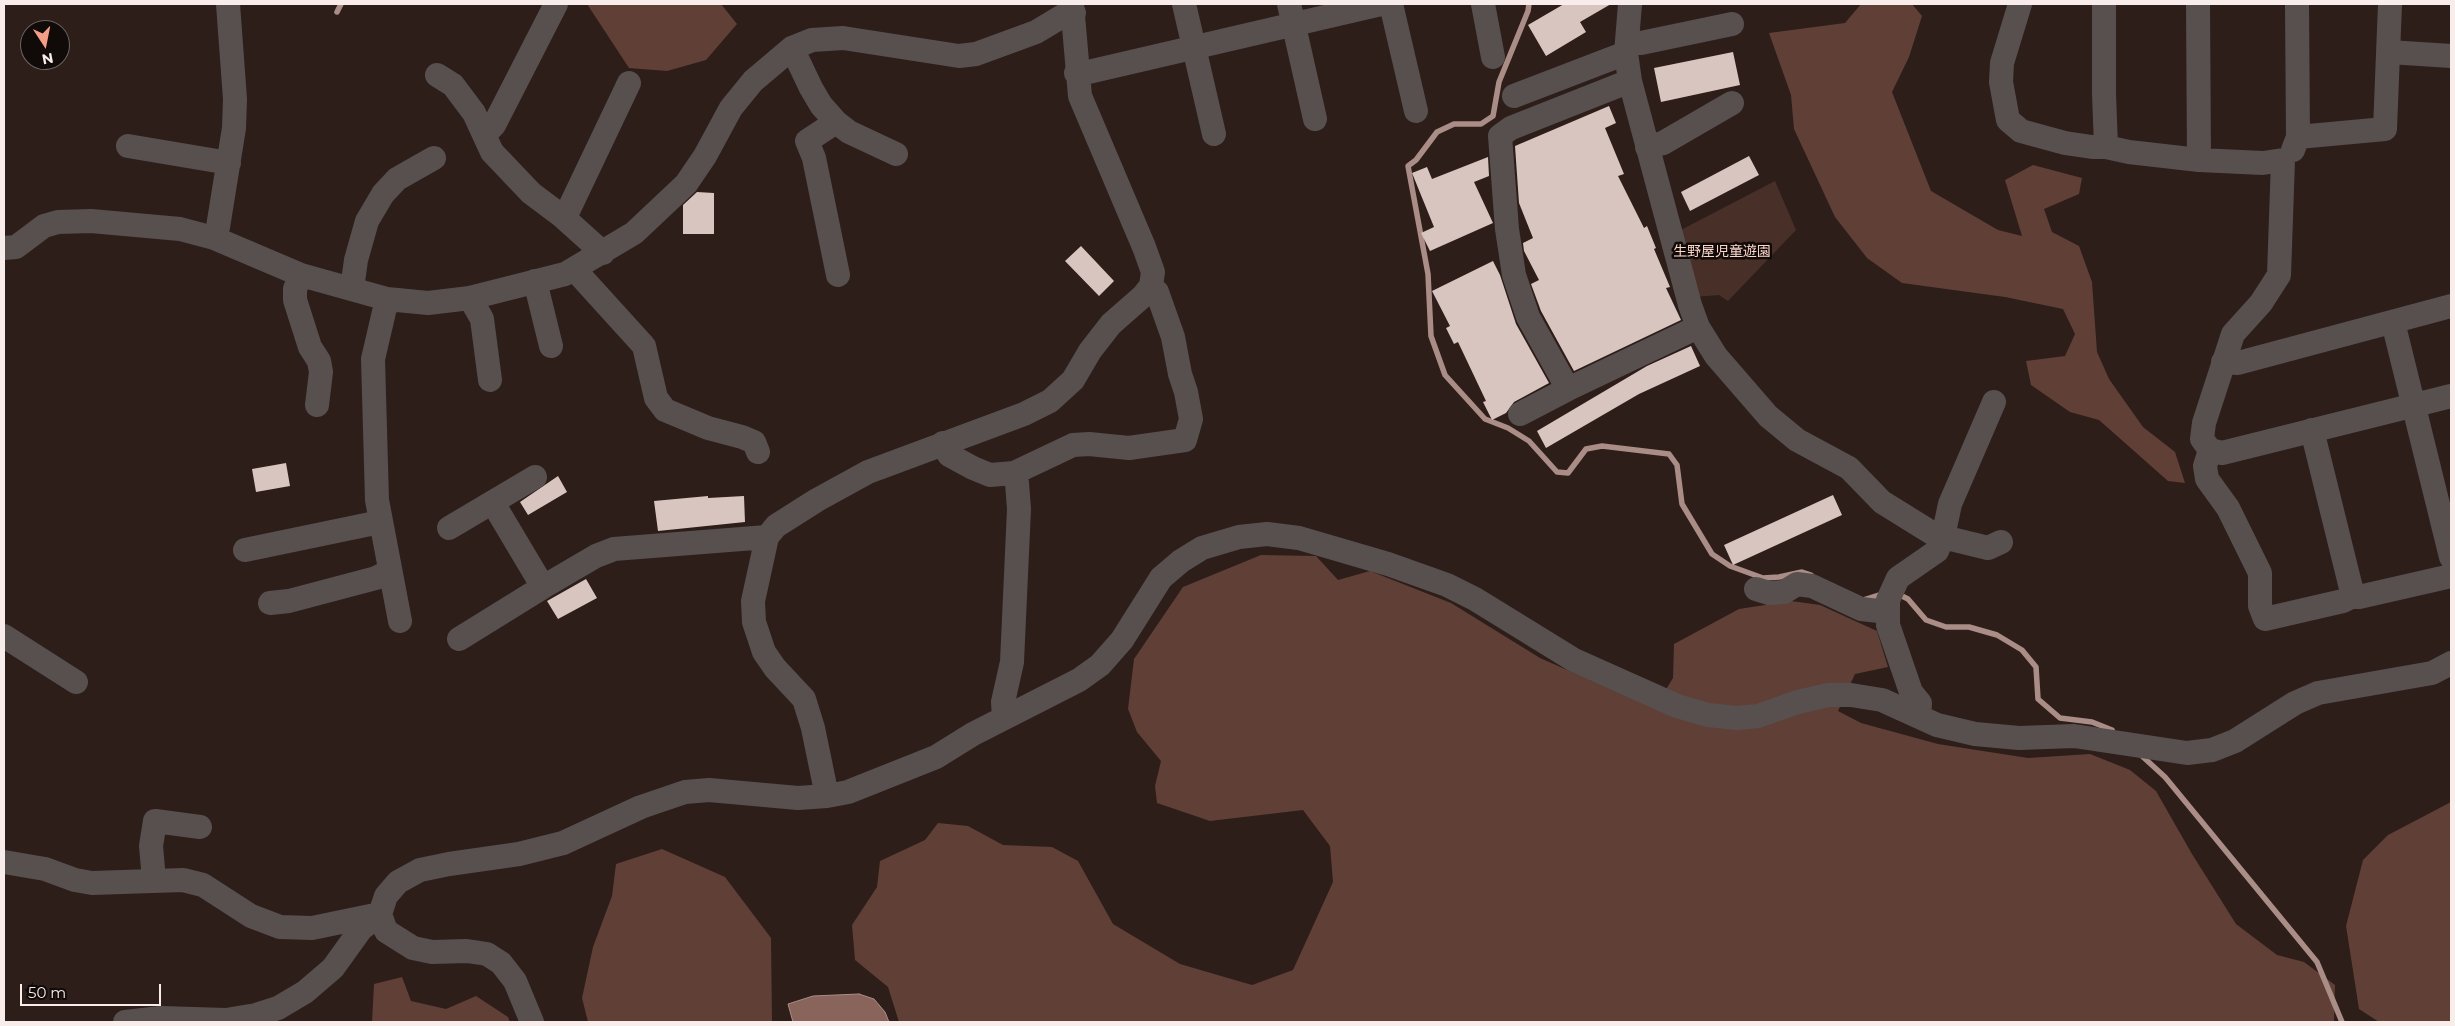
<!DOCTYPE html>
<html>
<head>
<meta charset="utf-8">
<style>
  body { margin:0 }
  #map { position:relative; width:2455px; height:1026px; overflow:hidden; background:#2d1e1a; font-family:Montserrat,sans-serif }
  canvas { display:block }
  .frame { position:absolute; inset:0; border:5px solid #f8edeb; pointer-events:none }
  .north { position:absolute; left:20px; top:20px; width:50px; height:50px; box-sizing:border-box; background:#100a08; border:1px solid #6d6563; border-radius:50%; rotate:169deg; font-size:14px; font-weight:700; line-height:20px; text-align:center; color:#f8edeb }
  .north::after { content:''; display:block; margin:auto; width:18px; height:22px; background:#f49e87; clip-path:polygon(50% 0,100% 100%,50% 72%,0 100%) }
  .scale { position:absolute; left:20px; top:984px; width:141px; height:22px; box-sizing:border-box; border:2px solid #f8edeb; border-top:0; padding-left:6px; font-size:15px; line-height:18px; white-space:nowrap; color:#f8edeb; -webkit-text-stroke:4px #100a08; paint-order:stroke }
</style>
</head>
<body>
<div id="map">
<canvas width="2455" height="1026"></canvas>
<div class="frame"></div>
<div class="north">N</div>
<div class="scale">50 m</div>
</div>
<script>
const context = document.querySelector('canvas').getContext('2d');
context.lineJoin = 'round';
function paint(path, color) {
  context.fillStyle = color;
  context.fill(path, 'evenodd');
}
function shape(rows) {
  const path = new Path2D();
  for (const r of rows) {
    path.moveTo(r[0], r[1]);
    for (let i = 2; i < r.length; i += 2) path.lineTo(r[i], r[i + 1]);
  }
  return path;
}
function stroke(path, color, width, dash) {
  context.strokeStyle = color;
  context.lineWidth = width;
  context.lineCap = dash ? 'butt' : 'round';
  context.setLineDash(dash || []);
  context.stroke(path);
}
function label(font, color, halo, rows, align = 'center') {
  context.font = font + ' Montserrat,"Noto Sans JP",sans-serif';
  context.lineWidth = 5;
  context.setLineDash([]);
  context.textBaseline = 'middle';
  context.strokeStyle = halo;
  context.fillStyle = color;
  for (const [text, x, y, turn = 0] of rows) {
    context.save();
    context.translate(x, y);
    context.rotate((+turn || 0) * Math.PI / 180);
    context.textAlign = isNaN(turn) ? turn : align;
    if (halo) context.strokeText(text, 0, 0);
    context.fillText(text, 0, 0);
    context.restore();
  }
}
const green = shape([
  [1775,181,1796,230,1728,301,1719,295,1693,297,1677,232]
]);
const forest = shape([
  [587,4,721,4,737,24,706,60,667,71,629,68],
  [1861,4,1912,4,1922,16,1909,57,1892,92,1931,191,1998,230,2022,236,2005,180,2033,165,2082,178,2079,194,2044,209,2052,232,2079,246,2092,282,2097,352,2109,379,2143,427,2175,452,2185,483,2168,481,2099,420,2070,412,2031,385,2026,361,2065,356,2075,334,2063,309,2005,297,1902,283,1867,258,1835,217,1794,129,1791,95,1769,33,1845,23],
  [1261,555,1316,556,1338,580,1370,571,1451,603,1540,658,1631,698,1657,704,1673,678,1674,644,1739,609,1791,601,1820,605,1877,631,1888,667,1855,674,1838,711,1861,723,1938,744,2028,758,2090,754,2130,770,2156,791,2192,854,2236,924,2277,955,2304,962,2335,985,2334,1022,899,1022,888,987,855,960,852,925,877,887,880,861,925,840,938,823,968,826,1003,845,1052,847,1078,861,1113,924,1180,964,1252,985,1293,970,1333,882,1330,846,1303,810,1210,821,1157,803,1155,786,1161,761,1137,732,1128,709,1134,659,1183,587],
  [2451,802,2451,1022,2379,1022,2359,1009,2346,926,2363,860,2388,835],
  [662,849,725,877,771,938,772,1022,588,1022,582,998,593,947,612,896,616,864],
  [402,977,411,1001,446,1009,476,996,508,1017,510,1022,372,1022,374,984]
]);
const water = shape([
  [859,994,874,999,885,1012,889,1022,793,1022,788,1004,813,996,859,994]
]);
const stream = shape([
  [1529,4,1528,11,1499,82,1493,116,1481,124,1454,124,1437,132,1416,160,1408,166,1428,274,1431,336,1445,375,1485,419,1508,428,1529,441,1557,472,1568,473,1586,449,1602,446,1669,454,1677,465,1682,504,1712,554,1730,566,1763,578,1779,577,1802,572,1811,575],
  [337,12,341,4],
  [1900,595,1908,599,1926,620,1946,627,1969,627,1997,635,2022,650,2036,667,2038,699,2060,718,2092,722,2112,730],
  [1863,600,1882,594],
  [2142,756,2165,777,2317,962,2342,1022]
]);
const building = shape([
  [1564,4,1611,4,1580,22,1586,32,1546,56,1528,25],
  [1733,52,1740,85,1661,102,1654,68],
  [1609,106,1616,123,1605,128,1624,174,1618,176,1644,228,1647,226,1656,248,1654,249,1670,287,1666,288,1681,320,1574,371,1541,311,1531,284,1539,280,1524,251,1523,243,1533,238,1519,203,1515,146],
  [1749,156,1759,175,1690,211,1681,192],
  [1488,157,1489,176,1474,182,1493,223,1430,251,1421,233,1434,227,1412,173,1427,167,1432,179],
  [697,192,714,193,714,234,683,234,683,205],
  [1081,246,1114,281,1099,296,1065,261],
  [1493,261,1500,275,1516,324,1549,383,1514,402,1506,413,1492,420,1483,402,1486,401,1458,342,1454,344,1446,328,1450,326,1432,291],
  [1691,346,1700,366,1639,394,1546,448,1537,431,1647,366],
  [286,463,290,486,256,492,252,469],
  [558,476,567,492,528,515,520,502],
  [1833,495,1842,515,1733,565,1724,545],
  [708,496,708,498,744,496,745,522,658,531,654,501],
  [586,579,597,598,558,619,547,601]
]);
const minor = shape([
  [1184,4,1214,134],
  [1289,4,1315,119],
  [1391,4,1416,111],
  [1483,4,1493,57],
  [1630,4,1626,53,1630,81,1690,305,1698,327,1716,356,1768,416,1797,440,1849,468,1882,502,1932,533,1943,537,1937,551,1898,578,1888,600,1888,625,1911,692,1920,703,1919,716],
  [2020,4,2002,63,2001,82,2008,120,2021,131,2065,143,2092,147,2106,147],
  [2104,4,2104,94,2106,147,2129,152,2199,160,2263,163,2283,160,2279,275,2261,303,2233,334,2204,423,2202,439,2210,450,2222,453,2451,396],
  [2198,4,2199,160],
  [1627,43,1641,43,1732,24],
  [792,48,811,88,821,105,836,122,849,132,896,154],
  [2389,52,2451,56],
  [1076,73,1084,73,1381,4],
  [437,75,453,85,474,113,492,152,531,193,563,217,603,253],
  [1514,96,1626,53],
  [836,122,807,141,814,158,838,275],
  [485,134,494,125,556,4],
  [2298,137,2385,129,2390,4],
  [128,146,229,163],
  [1647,147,1663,143,1732,103],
  [2293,150,2298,137,2297,4],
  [563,217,568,211,629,83],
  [214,238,218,227,234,128,235,99,228,4],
  [4,248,16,247,44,226,58,222,91,221,180,229,214,238,301,275,387,299,428,303,470,298,565,274,634,233,686,184,705,156,731,108,753,81,792,48,812,40,843,38,959,56,976,54,1036,32,1066,14,1074,13],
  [575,270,644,346,656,398,665,410,708,428,742,437,754,442,758,452],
  [301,275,295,289,295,300,310,347,319,361,321,372,317,405],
  [535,281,551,346],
  [352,289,356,260,367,221,383,194,397,179,434,158],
  [470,298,482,319,490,380],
  [387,299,373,359,377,500,400,621],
  [2393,322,2451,557],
  [2223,362,2238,363,2451,306],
  [1568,389,1528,317,1514,275,1507,229,1500,136,1511,128,1630,81],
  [1994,402,1950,504,1943,537,1988,548,2001,542],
  [1520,414,1568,389,1698,327],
  [2312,430,2351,588,2351,597],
  [943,443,949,455,973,468,990,475,1014,473,1073,445,1089,444,1129,448,1185,440,1191,419,1186,392,1180,374,1173,337,1157,292,1151,286],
  [2210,450,2205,466,2207,479,2228,508,2260,573,2260,606,2265,619,2343,601,2351,597,2359,597,2451,576],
  [449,528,535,477],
  [245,550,380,522],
  [543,587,596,556,614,549,767,537],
  [1756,589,1769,593,1784,592,1797,584,1812,586,1861,609,1888,612],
  [270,603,289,601,376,578,390,571],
  [4,636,76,682],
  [459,639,543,587,493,503],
  [1004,718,1003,702,1012,662,1019,509,1017,483,1014,473],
  [827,796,813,728,804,699,775,668,764,652,754,622,753,601,767,537,776,526,817,500,868,472,1024,414,1050,401,1073,380,1090,351,1111,324,1143,296,1151,286,1153,272,1144,247,1080,96,1072,4],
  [4,862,45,869,75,880,92,883,183,880,203,885,251,916,280,927,312,928,380,914],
  [154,880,151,846,155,821,200,827],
  [125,1022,161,1018,226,1020,256,1015,278,1008,305,992,333,968,361,929,380,914],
  [532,1022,515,981,501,963,487,954,467,951,432,952,413,948,386,931,380,914,386,896,398,882,420,870,449,864,519,854,563,843,641,807,685,792,709,790,798,798,827,796,848,792,936,757,973,734,1079,680,1100,665,1122,640,1161,578,1181,561,1202,548,1239,537,1267,534,1299,538,1388,564,1447,585,1475,599,1574,660,1677,706,1708,715,1737,718,1758,716,1798,702,1828,695,1851,695,1882,700,1937,725,1975,734,2019,738,2074,736,2187,753,2212,750,2235,741,2295,703,2318,693,2432,673,2451,663]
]);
const parkNames = [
  ["生野屋児童遊園",1722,252]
];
paint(green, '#483029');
paint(forest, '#603f36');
paint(water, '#88645a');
stroke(water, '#aa8d86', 1);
stroke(stream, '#aa8d86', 5.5);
paint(building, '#d9c5c0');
stroke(minor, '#58504e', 24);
label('14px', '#fdd5ca', '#100a08', parkNames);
</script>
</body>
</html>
